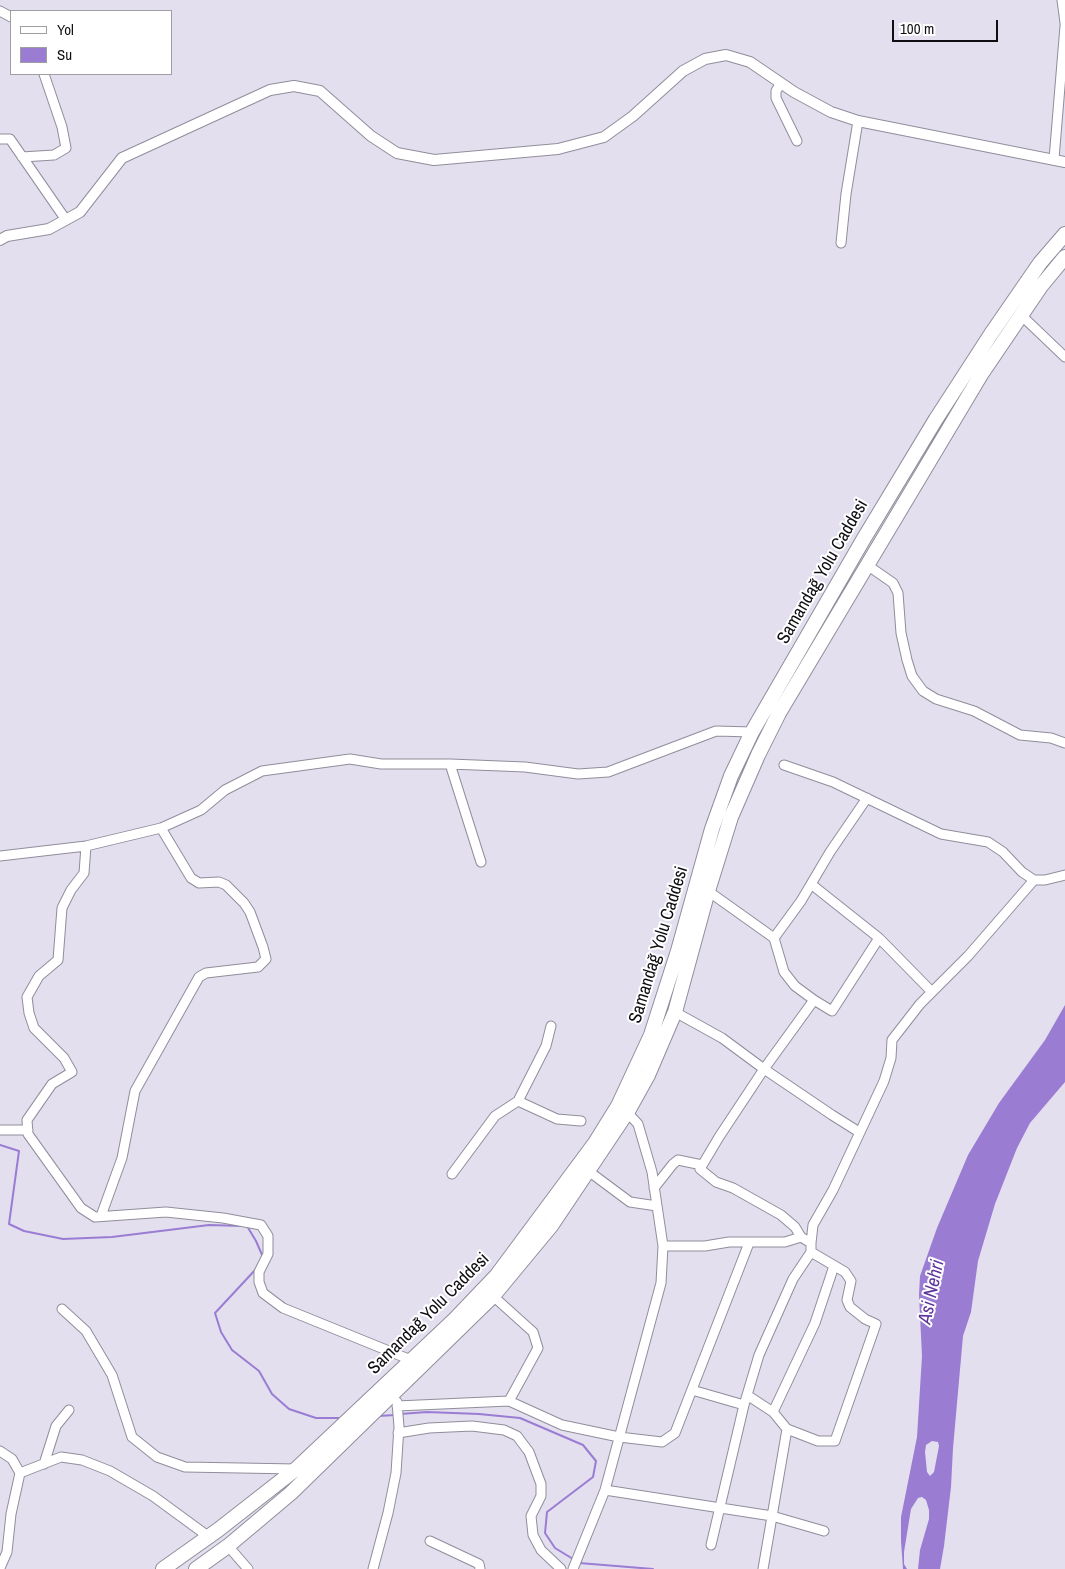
<!DOCTYPE html>
<html>
<head>
<meta charset="utf-8">
<style>
  body { margin:0 }
  #map { position:relative; width:1065px; height:1569px; overflow:hidden; background:#e3dfef; font-family:"Archivo Narrow",sans-serif }
  canvas { display:block }
  .legend { position:absolute; left:10px; top:10px; width:162px; height:65px; box-sizing:border-box; background:#fff; border:1px solid #9f9fa1; margin:0; padding:6px 9px; list-style:none; font-size:15px; color:#0f0e13 }
  .legend li { display:flex; align-items:center; gap:10px; height:25px }
  .legend b { width:25px; border:1px solid #9f9fa1 }
  .scale { position:absolute; left:892px; top:20px; width:106px; height:22px; box-sizing:border-box; border:2px solid #0f0e13; border-top:0; padding-left:6px; font-size:15px; line-height:18px; white-space:nowrap; color:#0f0e13; -webkit-text-stroke:4px #fff; paint-order:stroke }
</style>
</head>
<body>
<div id="map">
<canvas width="1065" height="1569"></canvas>
<ul class="legend">
<li><b style="height:6px;background:#fff"></b>Yol</li>
<li><b style="height:14px;background:#9a7dd3"></b>Su</li>
</ul>
<div class="scale">100 m</div>
</div>
<script>
const context = document.querySelector('canvas').getContext('2d');
context.lineJoin = 'round';
function paint(path, color) {
  context.fillStyle = color;
  context.fill(path, 'evenodd');
}
function shape(rows) {
  const path = new Path2D();
  for (const r of rows) {
    path.moveTo(r[0], r[1]);
    for (let i = 2; i < r.length; i += 2) path.lineTo(r[i], r[i + 1]);
  }
  return path;
}
function stroke(path, color, width, dash) {
  context.strokeStyle = color;
  context.lineWidth = width;
  context.lineCap = dash ? 'butt' : 'round';
  context.setLineDash(dash || []);
  context.stroke(path);
}
function label(font, color, halo, rows, align = 'center') {
  context.font = font + ' "Archivo Narrow",sans-serif';
  context.lineWidth = 4;
  context.setLineDash([]);
  context.textBaseline = 'middle';
  context.strokeStyle = halo;
  context.fillStyle = color;
  for (const [text, x, y, turn = 0] of rows) {
    context.save();
    context.translate(x, y);
    context.rotate((+turn || 0) * Math.PI / 180);
    context.textAlign = isNaN(turn) ? turn : align;
    if (halo) context.strokeText(text, 0, 0);
    context.fillText(text, 0, 0);
    context.restore();
  }
}
const water = shape([
  [1065,1005,1065,1082,1030,1123,1017,1148,995,1204,978,1261,971,1312,963,1336,953,1448,951,1487,944,1546,940,1569,918,1569,920,1550,929,1519,929,1510,926,1500,922,1497,918,1498,911,1509,904,1552,904,1564,907,1569,903,1569,901,1541,901,1517,917,1437,922,1356,919,1295,920,1276,937,1228,968,1155,999,1103,1045,1040],
  [932,1441,938,1442,939,1446,934,1472,930,1476,927,1472,925,1452,926,1445]
]);
const stream = shape([
  [0,1145,19,1151,9,1224,24,1231,63,1239,112,1237,209,1225,242,1226],
  [247,1226,256,1241,263,1257],
  [256,1269,215,1313,221,1332,232,1350,259,1371,272,1394,289,1409,316,1418,341,1418],
  [400,1414,427,1412,479,1414,520,1418,583,1445,596,1461,593,1477,547,1512,545,1533,555,1548,573,1559],
  [378,1416,396,1415],
  [579,1563,653,1569]
]);
const minor = shape([
  [1062,0,1065,23],
  [0,11,11,17],
  [781,83,776,91,776,98,797,141],
  [0,139,10,139,66,220],
  [22,157,54,155,66,148,62,127,44,74],
  [1054,159,1065,26],
  [841,243,846,194,858,121],
  [1021,315,1065,357],
  [867,565,893,583,898,593,901,633,907,660,912,676,923,691,936,699,974,711,1020,735,1051,738,1065,743],
  [450,764,481,862],
  [784,765,833,782,941,834,988,842,1003,852,1022,872,1034,880,1045,880,1065,875],
  [86,846,84,873,71,890,62,908,58,960,39,976,27,997,29,1013,34,1028,64,1058,72,1072,52,1084,27,1120,28,1134,81,1208,95,1217,166,1212,223,1218,261,1225,268,1236,268,1254,259,1272,259,1282,263,1293,283,1308,411,1360],
  [0,856,86,846,161,828,201,810,225,790,262,771,350,759,381,764,450,764,525,767,578,774,608,772,716,731,752,732],
  [811,884,879,938,932,992],
  [708,891,774,938],
  [814,1000,832,1011,879,938],
  [675,1012,722,1038,764,1069,832,1115,859,1132],
  [518,1101,557,1119,581,1121],
  [0,1130,28,1130],
  [587,1170,630,1202,657,1206],
  [452,1174,495,1116,518,1101,546,1046,551,1026],
  [654,1188,673,1164,678,1160,702,1165],
  [101,1216,122,1158,135,1091,199,977,206,973,258,967,266,959,263,947,250,912,244,903,226,885,219,882,199,883,191,878,161,828],
  [801,1237,795,1227,781,1215,733,1188,716,1182,700,1169,719,1137,764,1069,814,1000,795,986,784,972,774,938,801,901,830,852,867,798],
  [811,1243,813,1225,833,1190,884,1081,891,1058,892,1040,920,1004,968,956,1034,880],
  [663,1246,705,1246,729,1242,785,1242,801,1237,811,1243,811,1252,845,1272,851,1281,847,1300,850,1307,865,1319,876,1324,835,1441,818,1441,787,1429,773,1412,747,1395],
  [493,1296,533,1332,538,1348,509,1401],
  [62,1309,86,1331,112,1375,132,1437,157,1457,185,1467,296,1469],
  [692,1390,744,1405],
  [397,1406,509,1401,562,1425,619,1437,662,1442,675,1433,749,1243],
  [773,1412,815,1323,834,1266],
  [398,1433,429,1428,472,1426,504,1430,517,1436,529,1452,541,1484,541,1496,531,1516,533,1535,541,1550,561,1569],
  [0,1451,12,1459,20,1473,11,1514,7,1552,0,1568],
  [44,1464,56,1426,69,1410],
  [20,1473,61,1457,82,1460,110,1471,153,1496,209,1537],
  [605,1490,772,1516,824,1531],
  [430,1541,479,1564,480,1569],
  [711,1545,744,1405,759,1355,793,1279,811,1252],
  [228,1546,248,1569],
  [373,1569,388,1513,396,1473,399,1427,397,1402],
  [573,1569,605,1490,661,1283,663,1246,652,1172,638,1124,625,1110],
  [763,1569,787,1429]
]);
const tertiary = shape([
  [0,240,7,236,49,229,80,212,122,158,270,90,294,86,320,91,371,136,397,153,434,160,558,149,604,137,633,116,683,71,705,59,726,55,750,62,794,92,831,112,858,121,1065,162]
]);
const trunk = shape([
  [163,1569,218,1530,296,1469,455,1319,497,1275,595,1143,618,1106,651,1035,678,951,712,829,731,776,752,732,863,540,936,419,991,334,1040,263,1065,234],
  [196,1569,228,1546,291,1493,493,1296,551,1226,628,1111,648,1075,675,1012,708,891,731,817,758,755,779,713,982,373,1041,286,1065,257]
]);
const streetNames = [
  ["Samandağ Yolu Caddesi",823,572,-60],
  ["Samandağ Yolu Caddesi",659,945,-73],
  ["Samandağ Yolu Caddesi",429,1314,-45]
];
const waterNames = [
  ["Asi Nehri",932,1292,-78]
];
paint(water, '#9a7dd3');
stroke(stream, '#9a7dd3', 2);
stroke(minor, '#918d9b', 11);
stroke(tertiary, '#918d9b', 12);
stroke(trunk, '#918d9b', 16);
stroke(minor, '#fff', 9);
stroke(tertiary, '#fff', 10);
stroke(trunk, '#fff', 14);
label('18px', '#0f0e13', '#fff', streetNames);
label('italic 19px', '#5f359b', '#fff', waterNames);
</script>
</body>
</html>
